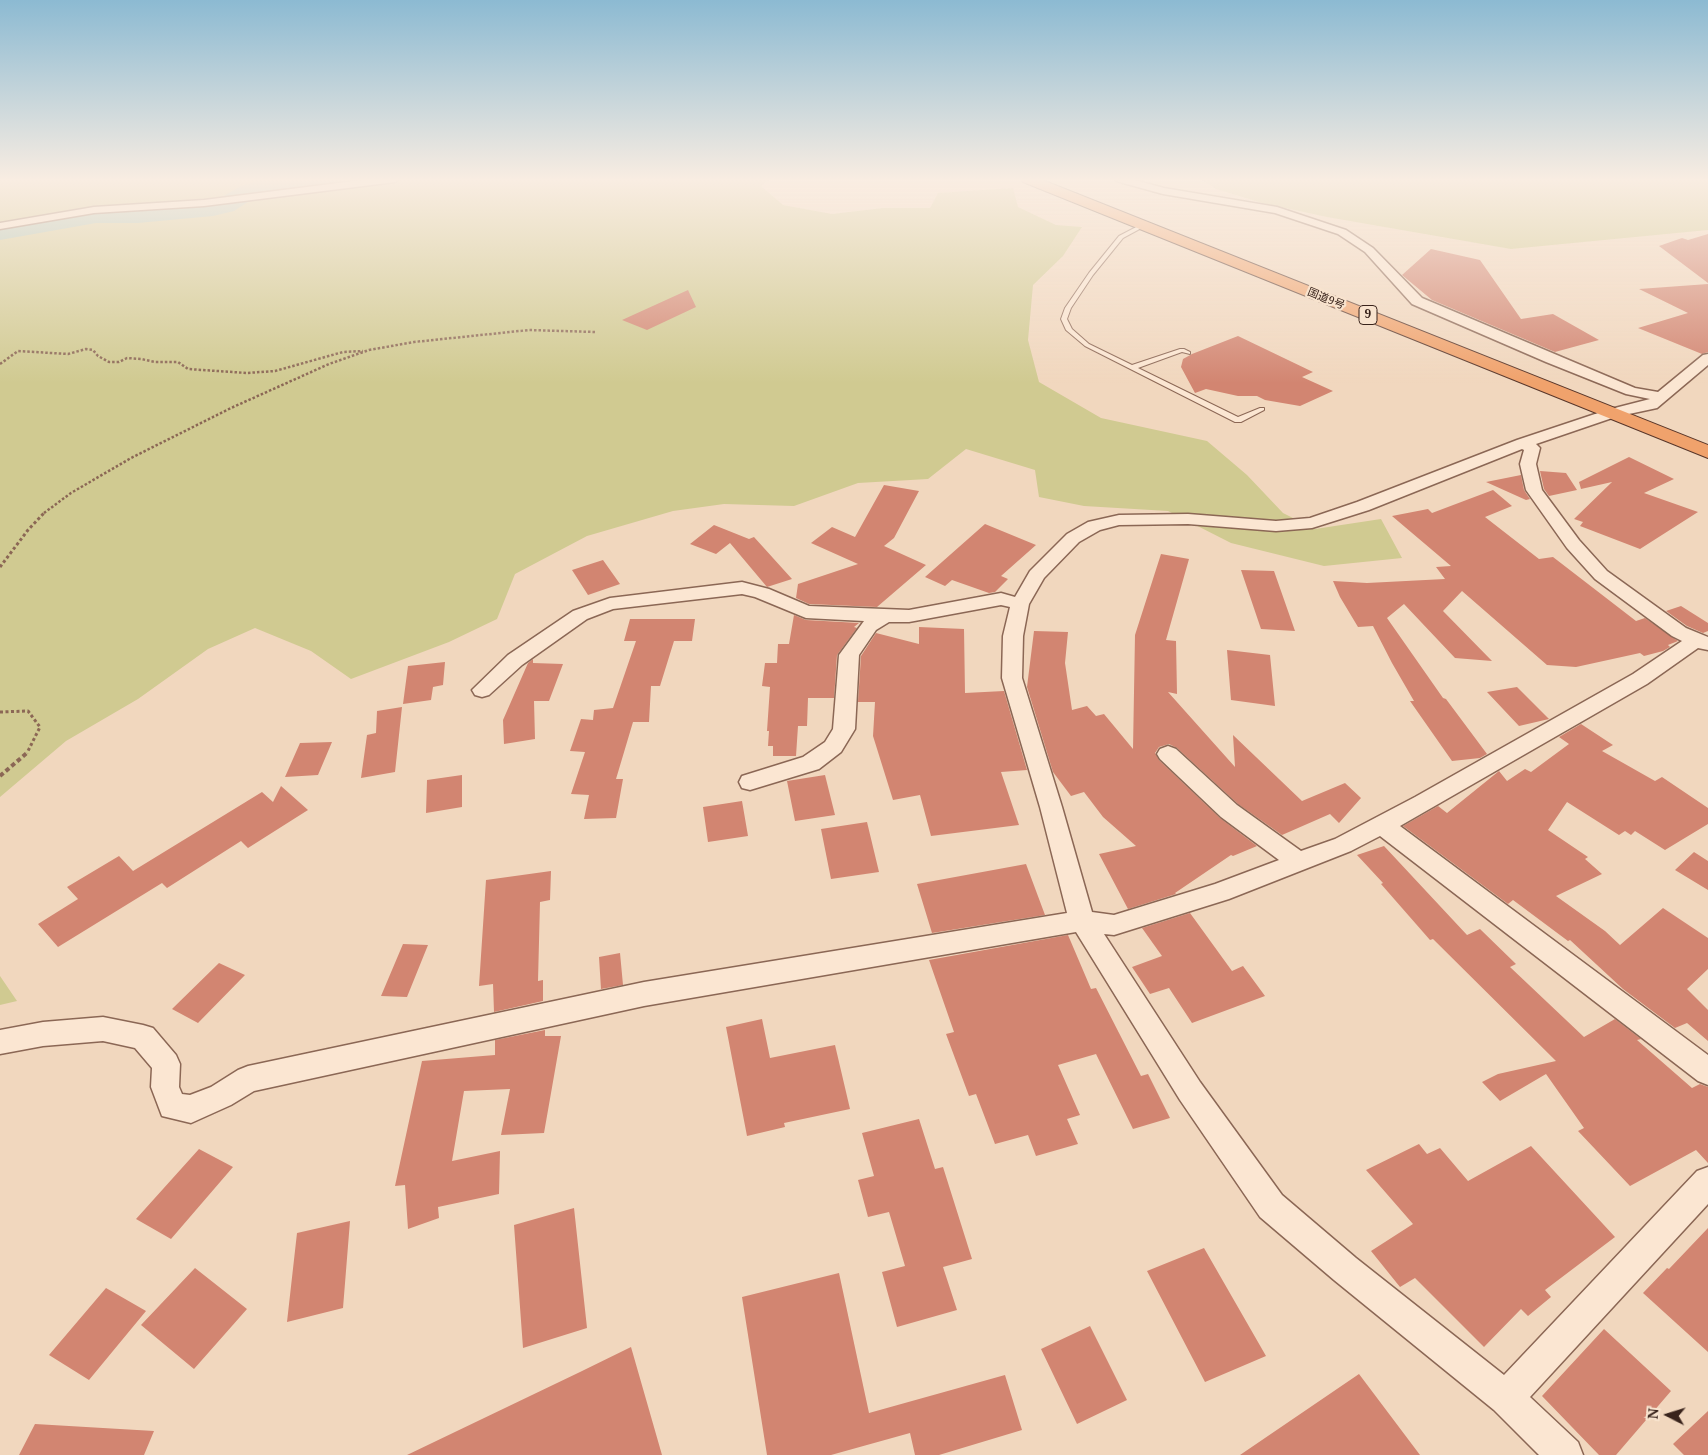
<!DOCTYPE html>
<html>
<head>
<meta charset="utf-8">
<style>
  body { margin:0 }
  #map { position:relative; width:1708px; height:1455px; overflow:hidden; background:#f1d7be; font-family:"Noto Serif",serif }
  canvas { display:block }
  .north { position:absolute; left:1643px; top:1390px; width:50px; height:50px; -webkit-text-stroke:4px #f8e3ce; paint-order:stroke; rotate:275deg; font-size:14px; font-weight:700; line-height:20px; text-align:center; color:#39231b }
  .north::after { content:''; display:block; margin:auto; width:18px; height:22px; background:#39231b; clip-path:polygon(50% 0,100% 100%,50% 72%,0 100%) }
</style>
</head>
<body>
<div id="map">
<canvas width="1708" height="1455"></canvas>
<div class="north">N</div>
</div>
<script>
const context = document.querySelector('canvas').getContext('2d');
context.lineJoin = 'round';
function paint(path, color) {
  context.fillStyle = color;
  context.fill(path, 'evenodd');
}
function shape(rows) {
  const path = new Path2D();
  for (const r of rows) {
    path.moveTo(r[0], r[1]);
    for (let i = 2; i < r.length; i += 2) path.lineTo(r[i], r[i + 1]);
  }
  return path;
}
function stroke(path, color, width, dash) {
  context.strokeStyle = color;
  context.lineWidth = width;
  context.lineCap = dash ? 'butt' : 'round';
  context.setLineDash(dash || []);
  context.stroke(path);
}
function label(font, color, halo, rows, align = 'center') {
  context.font = font + ' "Noto Serif","Noto Sans JP",serif';
  context.lineWidth = 4.5;
  context.setLineDash([]);
  context.textBaseline = 'middle';
  context.strokeStyle = halo;
  context.fillStyle = color;
  for (const [text, x, y, turn = 0] of rows) {
    context.save();
    context.translate(x, y);
    context.rotate((+turn || 0) * Math.PI / 180);
    context.textAlign = isNaN(turn) ? turn : align;
    if (halo) context.strokeText(text, 0, 0);
    context.fillText(text, 0, 0);
    context.restore();
  }
}
const green = shape([
  [0,179,771,179,761,186,783,205,832,214,883,208,930,208,938,193,1013,188,1018,207,1056,225,1082,227,1063,256,1033,285,1028,340,1039,382,1101,418,1207,441,1247,475,1283,513,1315,529,1381,519,1402,558,1324,566,1231,543,1168,511,1084,506,1039,497,1035,470,966,449,928,479,858,483,794,506,724,504,673,511,587,536,515,574,497,619,449,642,351,679,311,651,255,628,208,649,138,699,66,741,0,797],
  [1200,179,1708,179,1708,230,1511,249,1327,217,1262,203,1216,189],
  [0,976,17,1001,0,1005]
]);
const river = shape([
  [264,179,340,179,337,184,329,186,266,192,257,196,234,211,213,216,138,223,96,223,0,240,0,226,96,209,138,209,213,202,241,186,264,179]
]);
const building = shape([
  [1708,234,1708,283,1659,246,1682,238,1688,240],
  [1431,249,1480,260,1521,319,1553,314,1599,340,1555,352,1432,300,1402,275],
  [1708,284,1708,352,1702,354,1638,328,1688,313,1639,289],
  [688,290,696,307,647,330,622,320],
  [1238,336,1313,372,1302,377,1333,391,1300,406,1265,400,1257,396,1238,396,1206,389,1195,393,1181,367,1183,359,1192,354],
  [1629,457,1674,479,1644,493,1698,512,1640,549,1580,526,1583,522,1574,519,1612,482,1581,489,1579,482],
  [1540,471,1566,473,1577,490,1549,496,1544,489],
  [1521,475,1524,490,1530,499,1526,500,1486,482],
  [884,485,919,491,894,538,884,546,926,565,877,607,809,604,796,598,798,584,858,564,811,543,832,527,855,537],
  [1493,490,1512,506,1485,517,1539,559,1553,557,1636,621,1645,618,1678,641,1668,645,1670,647,1663,651,1644,656,1640,653,1576,667,1547,665,1462,591,1443,611,1492,661,1455,658,1404,604,1387,618,1443,698,1446,699,1487,754,1480,758,1452,761,1410,701,1414,701,1392,663,1373,626,1358,627,1340,597,1333,581,1367,583,1445,579,1436,567,1451,566,1392,516,1428,509,1432,513],
  [985,524,1036,545,1001,576,1008,579,995,592,989,593,952,580,945,586,925,577],
  [714,525,749,539,754,537,792,579,767,587,730,543,716,554,690,544],
  [1161,554,1189,559,1166,640,1176,641,1177,694,1168,692,1235,767,1233,735,1302,801,1345,783,1361,798,1339,823,1330,814,1282,835,1238,804,1177,748,1169,744,1159,747,1155,753,1159,760,1220,818,1257,846,1233,856,1231,855,1175,893,1176,894,1128,909,1099,854,1136,846,1103,817,1084,792,1071,796,1053,772,1027,687,1034,631,1068,632,1065,663,1072,710,1087,706,1096,716,1104,714,1133,749,1135,635],
  [603,560,620,584,588,595,572,570],
  [1241,570,1274,571,1295,631,1261,629],
  [1681,606,1708,623,1708,631,1703,633,1687,626,1666,611],
  [794,615,806,620,859,623,854,627,857,628,837,655,834,698,808,698,807,726,798,726,796,756,773,756,773,746,768,746,769,731,767,731,770,687,762,686,765,663,777,663,778,644,789,644],
  [630,619,695,619,692,641,674,641,660,686,651,686,649,722,633,722,616,779,623,779,616,818,584,819,589,795,571,794,585,752,570,751,581,719,593,720,594,710,613,708,636,641,624,641],
  [919,627,964,629,965,693,1004,691,1027,770,1001,772,1019,825,931,836,920,795,893,800,873,736,875,702,858,702,861,656,876,633,919,644],
  [1227,650,1270,655,1275,706,1231,700],
  [533,659,533,663,563,664,549,701,534,701,535,739,504,744,503,720,528,663],
  [445,662,443,685,433,687,431,700,403,704,408,666],
  [1517,687,1549,719,1519,726,1487,692],
  [402,707,395,772,361,778,367,735,376,733,377,711],
  [1581,724,1613,745,1602,751,1655,781,1662,777,1708,808,1708,824,1665,850,1635,831,1631,835,1625,831,1619,835,1567,802,1548,830,1588,857,1585,859,1602,874,1556,896,1605,931,1620,945,1663,908,1708,938,1708,969,1687,989,1708,1010,1708,1041,1687,1023,1675,1028,1623,989,1570,940,1568,941,1513,900,1508,904,1403,826,1438,806,1447,813,1499,771,1507,781,1525,769,1531,772,1569,744,1559,737],
  [332,742,318,775,285,777,300,743],
  [462,775,462,807,426,813,427,780],
  [825,775,835,815,795,821,787,781],
  [281,786,308,810,248,848,241,841,167,888,162,883,58,947,38,924,78,899,67,887,119,856,133,871,262,792,273,802],
  [742,801,748,836,708,842,703,807],
  [867,822,879,872,831,879,821,829],
  [1384,846,1467,935,1480,929,1516,964,1510,967,1584,1037,1615,1019,1641,1039,1637,1040,1692,1088,1700,1084,1708,1087,1708,1163,1696,1150,1630,1186,1578,1131,1584,1128,1546,1074,1500,1101,1482,1082,1498,1074,1556,1061,1433,939,1430,940,1381,884,1383,883,1357,855],
  [1694,852,1708,861,1708,890,1675,870],
  [1026,864,1045,915,932,933,917,884],
  [551,871,550,900,540,902,538,981,543,980,543,1001,494,1012,493,984,479,986,486,880],
  [1190,913,1232,971,1243,966,1265,996,1192,1023,1169,988,1150,994,1132,967,1162,956,1142,928],
  [1068,935,1091,989,1096,988,1141,1076,1148,1074,1170,1118,1133,1129,1096,1054,1058,1065,1080,1115,1067,1119,1078,1144,1036,1156,1028,1135,995,1144,976,1094,969,1096,946,1034,954,1032,929,960],
  [403,944,428,945,407,997,381,996],
  [620,953,623,985,601,989,599,957],
  [219,963,245,975,198,1023,172,1009],
  [762,1019,770,1058,835,1045,850,1109,784,1123,785,1127,747,1136,726,1027],
  [545,1030,545,1036,561,1036,544,1133,501,1135,510,1089,464,1091,452,1161,500,1151,499,1194,438,1207,439,1218,408,1229,405,1185,395,1186,422,1061,495,1055,495,1040],
  [919,1119,935,1169,943,1167,972,1259,943,1267,957,1310,897,1327,882,1272,905,1266,889,1212,868,1217,858,1180,874,1176,862,1133],
  [1419,1144,1427,1154,1440,1148,1468,1181,1531,1146,1615,1237,1545,1290,1551,1297,1528,1316,1521,1309,1484,1347,1415,1278,1400,1287,1371,1251,1413,1224,1366,1170],
  [199,1149,233,1167,171,1239,136,1219],
  [574,1208,587,1328,523,1348,514,1225],
  [350,1221,343,1308,287,1322,297,1233],
  [1708,1228,1708,1352,1643,1293,1667,1268,1669,1269],
  [1204,1248,1266,1356,1205,1382,1147,1271],
  [195,1268,247,1309,194,1369,141,1325],
  [839,1273,869,1413,1005,1375,1022,1430,939,1455,915,1455,910,1433,831,1455,767,1455,742,1297],
  [106,1288,146,1311,89,1380,49,1355],
  [1090,1326,1127,1400,1077,1424,1041,1349],
  [1604,1329,1671,1391,1616,1455,1599,1455,1542,1396],
  [631,1347,662,1455,407,1455,580,1372],
  [1359,1374,1420,1455,1240,1455],
  [1708,1411,1708,1455,1684,1455,1673,1444],
  [35,1424,154,1431,144,1455,19,1455]
]);
const pathFar2 = shape([
  [0,364,18,351,68,354,86,349,93,350,98,356,109,362,119,362,127,358,141,359,155,362,178,362,188,369,247,373,275,371,343,352,363,351],
  [44,513,71,493,131,458,231,408,329,364,369,350,414,342,529,330,596,332]
]);
const pathFar1 = shape([
  [0,567,28,530,45,512],
  [0,712,28,711,40,727,27,753]
]);
const path = shape([
  [0,776,28,752]
]);
const service = shape([
  [1142,224,1147,225,1123,238,1093,275,1071,308,1067,319,1072,329,1089,344,1132,365,1180,349,1184,349,1190,352,1190,354,1182,352,1138,368,1238,417,1260,408,1264,408,1264,410,1241,422,1235,422,1085,346,1066,330,1061,319,1065,308,1089,273,1119,236,1142,224]
]);
const minor = shape([
  [370,179,400,179,395,182,204,206,94,213,0,229,0,223,94,207,204,200,370,179],
  [1115,179,1131,179,1164,188,1277,207,1346,230,1373,248,1422,298,1635,388,1658,392,1703,355,1708,354,1708,365,1657,408,1615,417,1536,444,1540,448,1536,464,1542,490,1579,540,1607,571,1686,628,1708,637,1708,650,1698,648,1647,684,1400,826,1708,1055,1708,1085,1698,1081,1380,836,1351,851,1229,899,1114,935,1104,934,1200,1082,1282,1195,1356,1258,1504,1375,1697,1171,1708,1167,1708,1204,1530,1397,1578,1442,1583,1455,1539,1455,1494,1410,1334,1280,1260,1217,1180,1100,1076,932,644,1006,254,1091,231,1105,191,1123,162,1116,151,1087,152,1068,135,1048,103,1041,43,1046,0,1054,0,1030,43,1022,103,1017,143,1025,153,1028,176,1055,180,1064,179,1087,182,1094,190,1095,211,1087,238,1070,248,1066,644,982,1067,913,1040,807,1002,678,1003,636,1010,607,1001,605,909,622,889,622,876,630,859,655,855,729,841,752,819,769,750,790,742,788,739,782,742,776,803,757,825,742,833,729,839,655,864,621,806,618,755,597,742,594,613,609,587,619,522,665,489,695,482,697,475,695,472,690,508,655,573,611,610,598,742,582,769,589,809,606,909,610,1001,593,1015,597,1030,571,1067,534,1088,522,1119,515,1188,514,1276,521,1310,518,1357,502,1517,440,1607,410,1650,399,1626,394,1546,362,1412,304,1365,252,1338,234,1275,213,1163,194,1116,181,1115,179],
  [1522,449,1524,450,1520,464,1526,490,1567,548,1595,579,1672,636,1682,641,1633,674,1415,797,1335,839,1301,851,1237,805,1176,749,1168,746,1160,749,1157,754,1160,759,1221,817,1279,860,1215,884,1114,915,1092,912,1062,807,1022,678,1023,636,1029,604,1044,578,1079,542,1100,530,1119,525,1188,524,1276,531,1312,528,1369,510,1522,449]
]);
const trunk = shape([
  [1021,179,1040,179,1708,445,1708,458,1023,182,1021,179]
]);
const farStreetnames = [
  ["国道9号",1326,299,22]
];
const shields = [
  [1368,315,18]
];
const shieldNames = [
  ["9",1368,315]
];
paint(green, '#d0ca91');
paint(river, '#a2c2b2');
paint(building, '#d28571');
stroke(service, '#8b6755', 2);
stroke(minor, '#8b6755', 3);
stroke(trunk, '#58362a', 2);
stroke(pathFar2, '#8b6755', 2.5, [2.5, 2]);
stroke(pathFar1, '#8b6755', 3, [3, 2.5]);
stroke(path, '#8b6755', 4, [4.5, 3]);
paint(service, '#fbe6d2');
paint(minor, '#fbe6d2');
paint(trunk, '#f0a26c');
const sky = context.createLinearGradient(0, 0, 0, 383);
sky.addColorStop(0, '#8cbad2');
sky.addColorStop(0.47, '#f9ede2');
sky.addColorStop(1, '#f9ede200');
context.fillStyle = sky;
context.fillRect(0, 0, 1708, 383);
label('11px', '#39231b', '#f8e3ce', farStreetnames);
for (const [x, y, w] of shields) {
  const box = new Path2D();
  box.roundRect(x - w / 2, y - 9.5, w, 19, 4);
  context.fillStyle = '#f8e3ce';
  context.fill(box);
  stroke(box, '#39231b', 1);
}
label('bold 12px', '#39231b', null, shieldNames);
</script>
</body>
</html>
